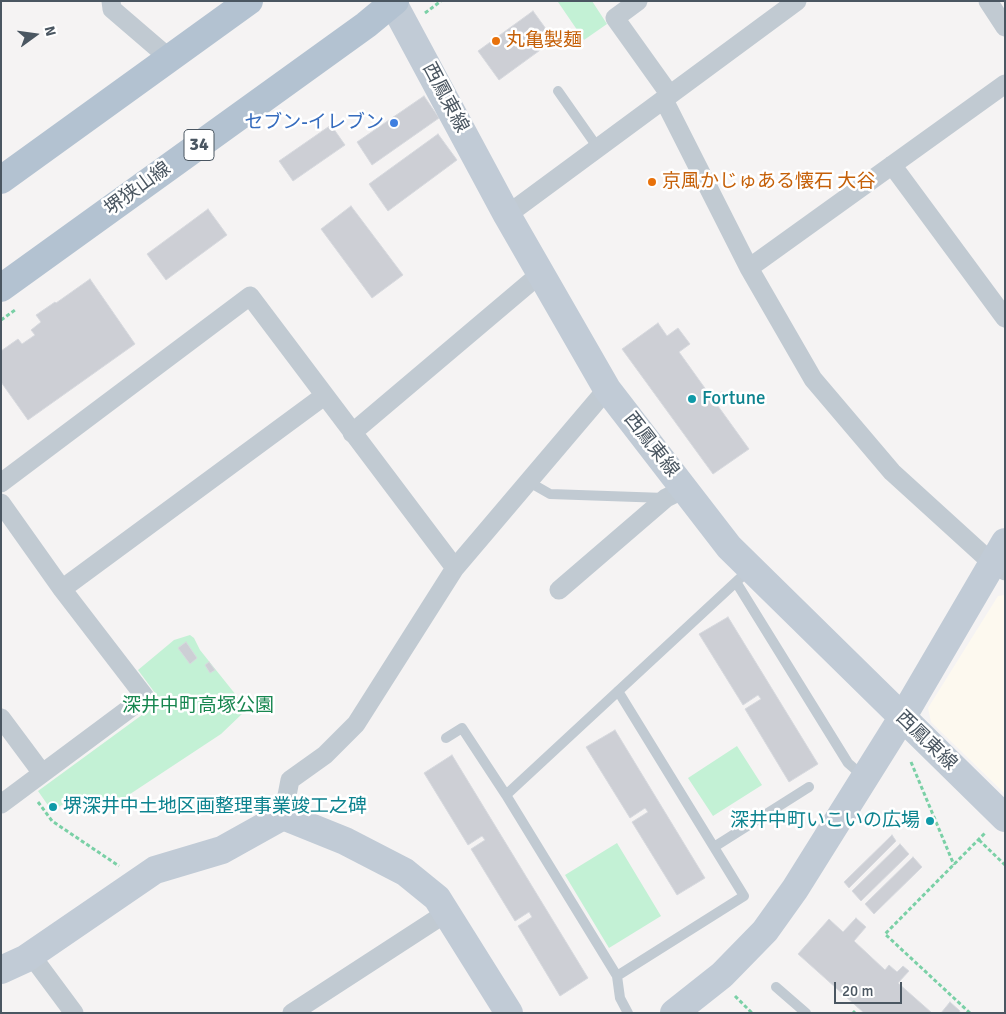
<!DOCTYPE html>
<html>
<head>
<meta charset="utf-8">
<style>
  body { margin:0 }
  #map { position:relative; width:1006px; height:1014px; overflow:hidden; background:#f5f3f3; font-family:Signika,sans-serif }
  canvas { display:block }
  .frame { position:absolute; inset:0; border:2px solid #4a5661; pointer-events:none }
  .north { position:absolute; left:10px; top:10px; width:50px; height:50px; -webkit-text-stroke:4px #fff; paint-order:stroke; rotate:76deg; font-size:14px; font-weight:700; line-height:20px; text-align:center; color:#4a5661 }
  .north::after { content:''; display:block; margin:auto; width:18px; height:22px; background:#4a5661; clip-path:polygon(50% 0,100% 100%,50% 72%,0 100%) }
  .scale { position:absolute; left:834px; top:982px; width:68px; height:22px; box-sizing:border-box; border:2px solid #4a5661; border-top:0; padding-left:6px; font-size:15px; line-height:18px; white-space:nowrap; color:#4a5661; -webkit-text-stroke:4px #fff; paint-order:stroke }
</style>
</head>
<body>
<div id="map">
<canvas width="1006" height="1014"></canvas>
<div class="frame"></div>
<div class="north">N</div>
<div class="scale">20 m</div>
</div>
<script>
const context = document.querySelector('canvas').getContext('2d');
context.lineJoin = 'round';
function paint(path, color) {
  context.fillStyle = color;
  context.fill(path, 'evenodd');
}
function shape(rows) {
  const path = new Path2D();
  for (const r of rows) {
    path.moveTo(r[0], r[1]);
    for (let i = 2; i < r.length; i += 2) path.lineTo(r[i], r[i + 1]);
  }
  return path;
}
function stroke(path, color, width, dash) {
  context.strokeStyle = color;
  context.lineWidth = width;
  context.lineCap = dash ? 'butt' : 'round';
  context.setLineDash(dash || []);
  context.stroke(path);
}
function label(font, color, halo, rows, align = 'center') {
  context.font = font + ' Signika,"Noto Sans JP",sans-serif';
  context.lineWidth = 5;
  context.setLineDash([]);
  context.textBaseline = 'middle';
  context.strokeStyle = halo;
  context.fillStyle = color;
  for (const [text, x, y, turn = 0] of rows) {
    context.save();
    context.translate(x, y);
    context.rotate((+turn || 0) * Math.PI / 180);
    context.textAlign = isNaN(turn) ? turn : align;
    if (halo) context.strokeText(text, 0, 0);
    context.fillText(text, 0, 0);
    context.restore();
  }
}
const commercial = shape([
  [1005,595,1005,794,931,722,928,708,998,596]
]);
const green = shape([
  [559,1,592,1,607,24,584,40,558,2],
  [190,635,194,638,200,650,240,700,243,713,221,734,118,802,98,807,79,807,65,803,52,811,38,791,161,701,138,670,174,640],
  [737,746,762,785,713,816,688,778],
  [617,843,661,916,609,948,565,875]
]);
const building = shape([
  [533,11,554,40,499,80,478,51,533,11],
  [424,96,439,118,372,165,357,142,424,96],
  [331,125,345,145,293,181,279,161,331,125],
  [438,134,457,160,388,211,369,184,438,134],
  [351,206,403,275,372,298,321,229,351,206],
  [208,209,227,235,166,280,147,254,208,209],
  [90,279,135,344,28,420,1,382,1,351,18,339,22,344,35,335,31,330,41,322,36,315,55,302,56,303,90,279],
  [658,323,667,336,678,328,690,344,679,352,712,398,721,392,724,392,727,396,727,399,718,406,749,449,713,474,622,349,658,323],
  [728,617,818,764,789,782,745,709,761,699,758,695,743,705,699,634,728,617],
  [186,642,197,658,190,664,178,648,186,642],
  [209,662,215,670,210,673,205,665,209,662],
  [615,730,705,878,677,895,632,822,648,812,645,808,630,818,586,747,615,730],
  [452,755,588,978,560,996,518,926,532,917,529,912,515,921,471,849,485,840,482,836,468,845,424,773,452,755],
  [892,835,896,841,849,888,844,882,892,835],
  [900,844,909,854,861,901,852,891,900,844],
  [913,857,922,867,874,914,865,904,913,857],
  [856,918,866,927,854,941,885,970,889,965,897,972,903,966,909,971,898,983,932,1013,864,1013,798,954,829,919,843,932,856,918],
  [950,1002,960,1011,959,1013,941,1013,950,1002]
]);
const path = shape([
  [425,13,441,1],
  [1,320,15,310],
  [911,762,954,865],
  [38,802,52,821,119,866],
  [979,840,1005,865],
  [735,996,752,1013],
  [853,1013,855,1011],
  [970,1013,885,934,986,832]
]);
const lane = shape([
  [558,91,598,148],
  [529,482,550,494,665,498],
  [736,582,848,763,864,777],
  [446,738,462,728,506,795,617,976,620,998,628,1013],
  [506,795,750,569],
  [714,847,809,787],
  [617,976,744,896,618,691],
  [776,987,806,1013]
]);
const street = shape([
  [111,1,112,9,169,58],
  [638,1,615,18,670,95],
  [988,1,1005,27],
  [664,100,749,268,813,379,892,472,992,563,1005,571],
  [892,165,1005,318],
  [507,215,797,1],
  [749,268,1005,84],
  [352,433,540,274],
  [1,483,250,296,455,568],
  [1,503,62,589,145,697,1,804],
  [62,589,324,396],
  [559,590,666,498,684,489],
  [1,718,42,773],
  [283,816,290,780,325,755,356,724,455,568,607,389],
  [31,955,74,1013],
  [292,1013,446,913]
]);
const secondary = shape([
  [392,1,507,215,607,389,729,547,1005,818],
  [1,970,25,959,155,870,222,850,283,816,345,841,405,872,437,898,509,1013],
  [674,1013,722,975,765,931,795,889,902,718,1005,542]
]);
const primary = shape([
  [1,180,249,1],
  [1,288,366,25,395,1]
]);
const markers = [
  [496,41,5,"#e8710a"],
  [394,123,5,"#3f7fe0"],
  [652,182,5,"#e8710a"],
  [692,399,5,"#0f9aa8"],
  [53,807,5,"#0f9aa8"],
  [930,821,5,"#0f9aa8"]
];
const shields = [
  [199,145,30]
];
const shieldNames = [
  ["34",199,145]
];
const foodNames = [
  ["丸亀製麺",506,41],
  ["京風かじゅある懐石 大谷",662,182]
];
const streetNames = [
  ["西鳳東線",445,98,62],
  ["堺狭山線",138,189,-36],
  ["西鳳東線",651,445,52],
  ["西鳳東線",926,741,44]
];
const shopNames = [
  ["セブン-イレブン",384,123]
];
const cultureNames = [
  ["Fortune",702,399],
  ["堺深井中土地区画整理事業竣工之碑",63,807],
  ["深井中町いこいの広場",920,821,"right"]
];
const parkNames = [
  ["深井中町高塚公園",198,706]
];
paint(commercial, '#fdf9ef');
paint(green, '#c3f1d5');
paint(building, '#cdcfd5');
stroke(building, '#d7d9de', 1);
stroke(path, '#7ad0a6', 3, [4, 2.5]);
stroke(lane, '#c1cad2', 10);
stroke(street, '#c1cad2', 19);
stroke(secondary, '#c1cbd6', 28);
stroke(primary, '#b3c2d1', 28);
for (const [x, y, r, color] of markers) {
  const dot = new Path2D();
  dot.arc(x, y, r, 0, 2 * Math.PI);
  context.fillStyle = color;
  context.fill(dot);
  stroke(dot, '#fff', 2);
}
for (const [x, y, w] of shields) {
  const box = new Path2D();
  box.roundRect(x - w / 2, y - 15.5, w, 31, 4);
  context.fillStyle = '#fff';
  context.fill(box);
  stroke(box, '#4a5661', 1);
}
label('bold 18px', '#4a5661', null, shieldNames);
label('19px', '#c56008', '#fff', foodNames, 'left');
label('19px', '#4a5661', '#fff', streetNames);
label('19px', '#366cbe', '#fff', shopNames, 'right');
label('19px', '#0d838f', '#fff', cultureNames, 'left');
label('19px', '#17864f', '#fff', parkNames);
</script>
</body>
</html>
